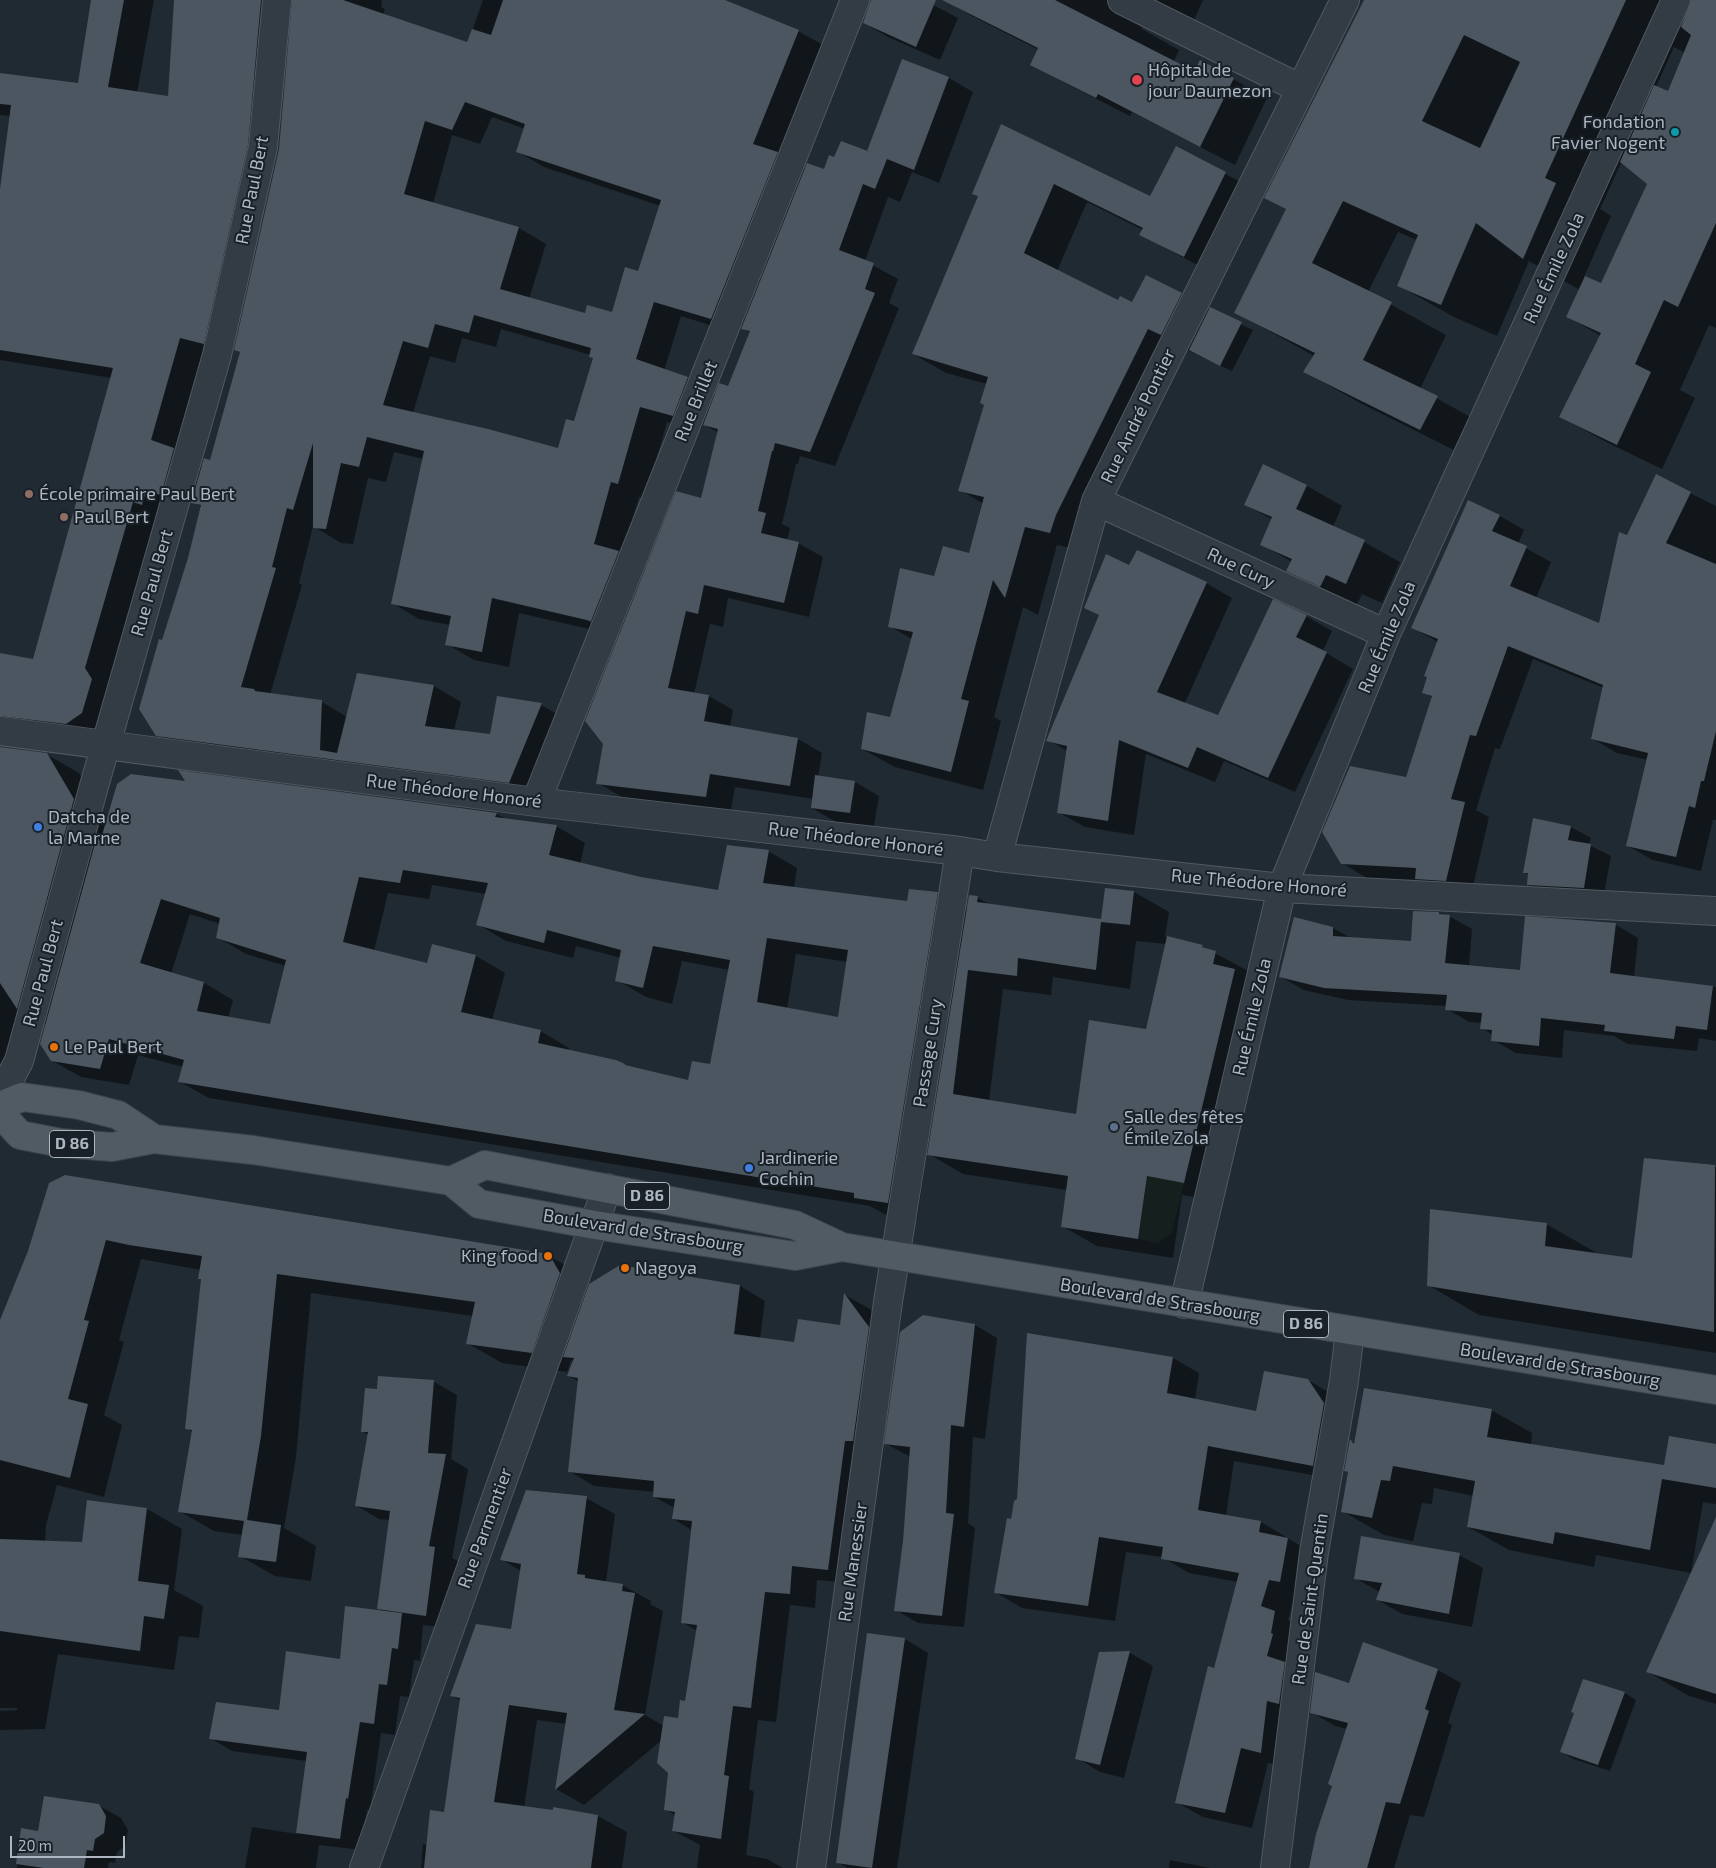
<!DOCTYPE html>
<html>
<head>
<meta charset="utf-8">
<style>
  body { margin:0 }
  #map { position:relative; width:1716px; height:1868px; overflow:hidden; background:#202a33; font-family:"Exo 2",sans-serif }
  canvas { display:block }
  .scale { position:absolute; left:10px; top:1836px; width:115px; height:22px; box-sizing:border-box; border:2px solid #adb6c1; border-top:0; padding-left:6px; font-size:15px; line-height:18px; white-space:nowrap; color:#adb6c1; -webkit-text-stroke:4px #192028; paint-order:stroke }
</style>
</head>
<body>
<div id="map">
<canvas width="1716" height="1868"></canvas>
<div class="scale">20 m</div>
</div>
<script>
const context = document.querySelector('canvas').getContext('2d');
context.lineJoin = 'round';
function paint(path, color) {
  context.fillStyle = color;
  context.fill(path, 'evenodd');
}
function shape(rows) {
  const path = new Path2D();
  for (const r of rows) {
    path.moveTo(r[0], r[1]);
    for (let i = 2; i < r.length; i += 2) path.lineTo(r[i], r[i + 1]);
  }
  return path;
}
function stroke(path, color, width, dash) {
  context.strokeStyle = color;
  context.lineWidth = width;
  context.lineCap = dash ? 'butt' : 'round';
  context.setLineDash(dash || []);
  context.stroke(path);
}
function label(font, color, halo, rows, align = 'center') {
  context.font = font + ' "Exo 2",sans-serif';
  context.lineWidth = 4;
  context.setLineDash([]);
  context.textBaseline = 'middle';
  context.strokeStyle = halo;
  context.fillStyle = color;
  for (const [text, x, y, turn = 0] of rows) {
    context.save();
    context.translate(x, y);
    context.rotate((+turn || 0) * Math.PI / 180);
    context.textAlign = isNaN(turn) ? turn : align;
    if (halo) context.strokeText(text, 0, 0);
    context.fillText(text, 0, 0);
    context.restore();
  }
}
const green = shape([
  [1147,1176,1184,1183,1172,1233,1158,1243,1138,1239]
]);
const shadow = shape([
  [92,0,154,0,137,93,170,98,175,0,382,0,381,7,385,9,383,15,468,43,483,0,502,0,596,36,614,0,722,0,798,31,825,46,781,156,806,170,824,170,835,159,872,154,903,61,949,78,973,92,939,183,912,172,900,202,888,197,865,261,898,279,889,303,899,308,835,466,800,456,798,464,796,464,782,524,790,528,787,540,798,543,823,557,809,617,728,598,723,627,710,624,694,694,709,696,733,710,730,727,798,739,822,753,818,777,855,782,879,796,874,826,836,822,812,808,814,799,735,787,731,810,622,797,598,783,620,636,586,617,585,619,611,634,519,613,509,667,474,660,447,644,450,625,419,619,392,603,423,459,394,452,386,482,368,478,353,544,341,543,313,526,299,583,302,585,270,695,322,702,347,717,434,686,461,702,454,731,491,736,541,705,568,720,537,798,185,751,157,735,163,641,189,558,202,507,190,501,188,509,173,505,94,739,0,723,0,655,34,661,112,378,0,360,0,199,11,116,0,115,0,74,79,85],
  [293,2,280,149,235,350,241,353,211,462,203,466,179,452,207,353,231,358,274,161,288,14],
  [492,117,525,129,517,151,544,167,661,206,639,272,613,314,586,314,529,299,546,244,519,228,433,204,452,135,480,144],
  [681,316,738,334,741,327,751,333,729,388,716,395,688,379,664,371],
  [501,329,591,355,594,358,575,423,559,449,413,413,430,356,455,363,462,338,496,347],
  [667,422,700,431,703,424,719,433,702,499,647,568,622,554,639,497,645,499],
  [873,0,924,0,958,18,940,60,888,37,864,23],
  [944,0,1203,0,1194,20,1164,5,1156,3,1140,21,1142,29,1179,50,1174,61,1195,72,1233,79,1267,98,1235,165,1132,112,1130,116,1065,83,1032,64,1039,50,972,16],
  [1365,0,1716,0,1716,328,1709,325,1680,390,1695,398,1662,469,1606,442,1561,417,1601,336,1568,317,1580,290,1529,261,1497,336,1454,317,1399,286,1417,240,1398,232,1368,292,1446,335,1420,389,1492,429,1476,461,1360,403,1305,372,1314,356,1235,312,1287,210],
  [1674,47,1685,53,1669,92,1656,87],
  [1622,161,1648,184,1602,285,1584,277,1611,216,1600,209],
  [1002,126,1151,198,1176,148,1258,191,1216,275,1141,235,1143,230,1087,202,1057,271,1119,301,1132,304,1181,294,1210,310,1253,330,1232,371,1181,347,1083,551,1057,545,1038,615,1023,607,994,717,1001,721,983,790,895,767,862,749,891,719,912,639,889,626,935,578,970,554,984,504,960,490,985,405,987,384,946,373,913,354,979,196],
  [1264,465,1307,486,1342,506,1333,527,1364,542,1400,562,1382,603,1362,594,1356,606,1323,591,1288,570,1292,562,1261,544,1273,520,1246,505],
  [1656,476,1716,506,1716,820,1713,820,1701,871,1653,860,1628,846,1648,760,1617,753,1593,739,1604,688,1533,659,1500,749,1495,748,1476,810,1489,817,1471,895,1441,893,1419,880,1367,878,1342,863,1407,779,1433,698,1424,692,1438,642,1413,628,1500,516,1524,530,1518,544,1551,562,1536,598,1599,625,1628,536],
  [1129,567,1206,583,1232,598,1185,703,1218,716,1306,616,1332,631,1323,651,1353,669,1295,792,1224,761,1215,782,1146,754,1134,835,1085,827,1058,812,1067,751,1048,740,1100,616,1085,607],
  [0,747,46,754,79,773,108,821,187,783,181,772,497,814,508,820,556,826,585,843,580,864,641,878,719,891,768,851,797,868,794,888,908,902,937,893,968,910,977,897,992,906,1102,920,1106,889,1134,892,1169,912,1165,937,1202,946,1250,972,1219,1202,1182,1195,1173,1258,1097,1246,1062,1226,1067,1190,963,1174,927,1153,917,1219,884,1214,870,1206,209,1098,180,1082,183,1067,138,1055,129,1085,81,1077,51,1060,46,1025,33,1017,7,1067,0,1065],
  [432,885,486,894,477,924,506,941,573,958,576,946,621,958,617,980,646,997,672,1004,682,961,729,970,711,1066,689,1081,629,1068,569,1051,569,1048,540,1031,492,1020,505,973,476,956,428,964,374,951,388,893,429,899],
  [190,914,220,924,217,937,246,954,286,966,271,1026,228,1018,233,1000,204,983,171,974],
  [1136,941,1166,944,1146,1030,1077,1115,989,1101,1003,989,1051,995,1053,977,1130,989],
  [796,954,848,962,839,1019,787,1009],
  [1571,827,1591,838,1589,845,1611,856,1603,899,1548,896,1528,885,1529,875,1524,872],
  [1439,913,1449,916,1472,929,1469,966,1521,971,1616,925,1638,938,1634,977,1716,987,1716,1041,1699,1038,1697,1051,1628,1044,1614,1036,1564,1030,1562,1058,1516,1053,1493,1040,1493,1035,1482,1028,1482,1023,1469,1022,1447,1009,1447,1006,1348,1000,1304,990,1281,977,1333,928,1351,938,1412,942],
  [1645,1159,1716,1167,1716,1353,1479,1315,1428,1285,1546,1224,1597,1253,1633,1259],
  [50,1184,549,1256,584,1276,590,1286,620,1266,740,1286,765,1301,760,1339,795,1343,841,1326,845,1295,870,1309,894,1343,853,1583,817,1580,815,1608,790,1605,776,1722,758,1720,749,1789,754,1792,746,1855,767,1859,783,1868,697,1868,700,1845,674,1831,676,1816,665,1809,670,1773,662,1740,584,1805,556,1789,566,1724,537,1720,524,1808,554,1812,554,1809,598,1816,627,1832,622,1868,421,1868,423,1844,427,1845,445,1813,461,1701,452,1696,512,1631,521,1571,501,1559,586,1498,615,1514,606,1582,622,1585,651,1601,650,1604,663,1611,645,1715,664,1726,679,1719,686,1702,697,1631,682,1622,692,1530,673,1519,675,1508,654,1497,655,1492,594,1486,569,1471,579,1382,569,1376,574,1362,571,1360,567,1372,502,1363,467,1343,473,1316,311,1293,296,1457,284,1528,316,1546,311,1581,275,1576,240,1556,243,1535,214,1531,179,1511,193,1432,187,1428,202,1280,200,1278,201,1270,141,1259,119,1340,124,1342,104,1415,122,1425,104,1497,57,1485,46,1525,45,1542,83,1543,88,1501,147,1509,182,1529,174,1590,203,1606,199,1638,179,1636,174,1670,58,1654,45,1729,0,1730,0,1711,17,1710,17,1708,0,1708,0,1323,29,1252],
  [923,1317,975,1325,997,1338,985,1439,973,1437,968,1523,975,1528,964,1627,918,1623,896,1610,905,1541,911,1457,886,1444],
  [1173,1358,1199,1373,1195,1400,1257,1412,1308,1380,1335,1396,1340,1480,1234,1461,1226,1516,1261,1522,1314,1554,1295,1594,1288,1620,1302,1628,1287,1767,1268,1763,1252,1828,1203,1817,1176,1802,1215,1669,1238,1582,1189,1573,1162,1557,1126,1552,1115,1621,1022,1608,995,1592,1012,1520],
  [379,1377,434,1382,457,1395,451,1459,468,1469,452,1558,458,1561,449,1628,423,1625,420,1661,414,1660,409,1697,400,1696,395,1735,381,1733,370,1810,367,1810,361,1850,319,1845,316,1868,245,1868,252,1827,297,1834,307,1761,232,1751,210,1738,280,1711,341,1661,384,1612,378,1609,390,1520,379,1519,357,1506,369,1435,362,1431,379,1390],
  [1491,1410,1532,1433,1531,1445,1665,1467,1716,1445,1716,1504,1703,1502,1691,1573,1596,1555,1594,1567,1509,1550,1468,1527,1474,1496,1434,1488,1432,1504,1422,1503,1413,1541,1384,1535,1342,1511,1350,1473,1345,1471,1351,1441,1355,1443],
  [1716,1550,1716,1704,1689,1696,1648,1672],
  [1459,1555,1483,1568,1472,1627,1402,1614,1378,1600,1380,1592,1355,1578],
  [905,1639,928,1653,897,1868,847,1868,837,1862],
  [1364,1644,1438,1670,1461,1683,1448,1723,1452,1725,1424,1817,1410,1815,1394,1868,1310,1868,1347,1729,1335,1726,1311,1712,1350,1684],
  [1130,1653,1153,1666,1124,1778,1100,1772,1077,1758,1100,1654],
  [1584,1681,1625,1693,1636,1700,1610,1771,1573,1759,1562,1752],
  [98,1805,121,1818,128,1830,125,1846,117,1852,115,1863,109,1862,108,1868,17,1868,22,1830,39,1832],
  [1170,1860,1210,1868,1169,1868]
]);
const building = shape([
  [91,0,124,0,108,87,168,96,174,0,261,0,248,145,204,344,180,338,151,440,174,448,161,495,146,491,142,505,133,502,85,668,92,679,82,713,66,724,0,716,0,653,33,659,113,368,0,350,0,189,11,105,0,104,0,73,78,83],
  [292,0,343,0,467,42,472,29,491,35,503,0,725,0,799,30,753,144,778,152,711,319,654,302,636,359,688,377,673,416,640,407,618,484,611,482,594,544,619,551,591,621,492,598,482,652,445,645,451,616,391,604,424,451,367,437,359,467,341,463,326,529,313,528,313,443,293,510,287,508,272,567,276,568,241,687,254,689,255,691,322,700,320,750,337,753,357,673,434,685,425,726,490,734,497,696,542,703,509,783,156,736,139,709,159,639,162,640,188,558,201,505,191,503,204,458,210,460,240,352,234,350,279,149],
  [465,102,525,124,516,152,661,200,638,271,625,267,612,312,587,305,585,313,500,289,519,227,404,194,425,121,452,130],
  [474,315,591,348,589,357,593,358,574,421,566,419,558,448,488,429,383,405,403,341,428,348,435,324,469,333],
  [871,0,936,0,916,47,863,23],
  [942,0,1055,0,1194,71,1200,60,1234,78,1200,147,1098,94,1096,98,1030,65,1038,48],
  [1364,0,1626,0,1545,178,1556,183,1523,259,1476,223,1441,305,1397,286,1418,235,1343,201,1312,263,1392,302,1363,360,1438,396,1420,430,1303,372,1315,353,1234,313,1286,209,1264,198],
  [1464,35,1520,62,1480,148,1422,121],
  [1691,0,1716,0,1716,223,1678,307,1664,300,1649,333,1635,364,1651,372,1617,445,1559,417,1601,333,1566,317,1585,276,1601,283,1647,184,1620,162,1654,85,1668,91,1691,35,1681,27],
  [902,59,949,77,914,170,887,159,875,189,863,184,839,250,874,263,865,289,875,293,810,452,775,443,773,451,772,451,758,511,766,513,761,533,799,542,784,603,704,585,698,614,686,611,668,688,709,695,704,721,798,738,790,786,710,774,706,797,596,784,603,744,585,721,676,491,701,498,718,429,703,425,719,383,728,386,750,331,741,329,807,163,824,169,829,155,834,157,841,141,873,153,867,151],
  [1001,124,1150,196,1176,146,1226,172,1184,257,1139,235,1143,228,1054,184,1024,253,1118,300,1120,296,1132,302,1146,275,1182,293,1161,335,1148,329,1056,515,1050,533,1025,527,1005,598,993,580,961,699,969,701,951,772,861,749,867,712,890,717,913,632,888,627,900,568,934,576,943,546,969,553,984,497,958,491,984,405,980,403,988,377,912,354,978,196,972,194],
  [1210,307,1242,322,1220,366,1189,350],
  [1263,464,1307,485,1296,509,1365,540,1346,584,1326,575,1320,587,1286,571,1292,559,1260,545,1272,517,1244,505],
  [1656,474,1691,492,1666,543,1716,564,1716,731,1704,781,1701,781,1695,808,1689,806,1676,857,1626,846,1648,753,1591,739,1603,685,1508,646,1476,736,1470,735,1451,799,1465,802,1446,881,1415,879,1416,868,1341,864,1322,832,1350,766,1406,777,1432,696,1422,693,1427,677,1424,676,1438,639,1411,628,1468,500,1500,515,1492,531,1527,546,1510,586,1599,623,1619,532,1627,535],
  [1137,550,1207,582,1157,692,1218,715,1273,599,1307,615,1296,637,1327,652,1268,778,1197,747,1188,768,1119,740,1108,821,1057,813,1067,746,1046,741,1099,615,1084,608,1106,554,1129,565],
  [0,747,47,753,74,799,17,1009,0,983],
  [178,770,497,813,495,817,557,825,549,855,641,877,718,890,727,845,769,850,763,883,907,901,909,889,938,892,888,1203,854,1198,854,1193,178,1082,184,1060,109,1039,100,1069,51,1061,40,1044,97,836,100,842,117,784,131,774,185,781],
  [403,870,488,883,476,925,544,943,547,930,621,950,615,981,643,988,653,946,730,960,710,1064,692,1061,688,1080,625,1065,625,1064,616,1060,538,1043,541,1030,461,1012,476,955,432,944,427,963,343,942,359,877,400,883],
  [161,899,220,918,216,938,286,960,270,1024,197,1011,204,982,140,963],
  [767,938,848,950,838,1017,757,1002],
  [815,775,855,781,850,813,811,808],
  [1533,818,1571,826,1568,840,1591,844,1584,888,1527,885,1528,873,1523,873],
  [1105,888,1134,891,1130,925,1101,922,1096,970,1018,958,1017,976,968,970,953,1094,1076,1114,1089,1020,1146,1029,1167,936,1203,945,1202,947,1216,951,1213,964,1235,969,1184,1183,1147,1176,1138,1239,1061,1227,1068,1176,927,1155,969,895,978,896,977,902,1101,919],
  [1413,911,1439,912,1439,914,1450,915,1445,963,1520,970,1525,916,1616,923,1610,973,1713,986,1707,1030,1676,1026,1674,1039,1604,1031,1605,1025,1541,1018,1539,1046,1491,1041,1492,1030,1480,1029,1482,1013,1445,1010,1447,995,1324,988,1279,977,1294,917,1333,927,1333,936,1411,941],
  [1644,1158,1715,1165,1714,1332,1427,1286,1430,1209,1547,1223,1545,1246,1632,1258],
  [65,1175,549,1254,560,1273,532,1353,466,1344,475,1302,277,1274,261,1436,247,1520,281,1525,276,1562,238,1557,244,1521,178,1512,192,1430,185,1429,201,1279,198,1279,202,1256,129,1245,106,1240,84,1320,89,1321,68,1399,88,1404,70,1478,0,1460,0,1320,28,1251,49,1183],
  [620,1265,740,1285,734,1334,794,1342,798,1319,840,1325,844,1293,869,1327,853,1441,845,1441,828,1570,792,1566,790,1594,765,1592,751,1708,733,1706,724,1775,729,1776,721,1839,672,1831,675,1812,664,1810,668,1773,657,1763,664,1716,678,1718,680,1700,685,1701,697,1625,681,1623,692,1521,672,1519,675,1499,653,1497,654,1481,568,1472,578,1378,567,1376,574,1358,563,1357,589,1284],
  [923,1315,975,1324,964,1427,951,1425,946,1513,954,1514,942,1616,894,1611,903,1541,910,1447,884,1444,900,1332],
  [1027,1333,1173,1357,1167,1393,1256,1411,1264,1371,1308,1379,1324,1403,1313,1466,1208,1446,1198,1510,1261,1521,1259,1532,1288,1538,1280,1582,1269,1580,1261,1606,1275,1611,1271,1633,1273,1634,1267,1656,1285,1662,1279,1704,1267,1701,1261,1753,1241,1748,1225,1813,1175,1803,1208,1666,1214,1668,1239,1573,1161,1559,1163,1547,1099,1537,1088,1606,994,1593,1007,1518,1011,1519,1014,1501,1017,1499],
  [378,1376,434,1380,428,1453,446,1454,429,1546,435,1547,426,1616,377,1609,390,1511,355,1506,368,1432,361,1432,365,1388,377,1389],
  [1364,1388,1492,1409,1487,1437,1664,1465,1669,1436,1716,1444,1716,1488,1662,1479,1650,1550,1555,1532,1553,1544,1467,1527,1475,1481,1393,1466,1390,1481,1381,1480,1372,1518,1341,1512,1348,1472,1344,1471,1350,1439,1354,1444],
  [526,1490,587,1496,577,1574,585,1575,585,1578,623,1584,622,1591,635,1593,614,1710,645,1714,555,1790,567,1713,509,1705,494,1802,553,1810,553,1807,598,1815,591,1868,424,1868,430,1810,444,1812,460,1698,450,1696,476,1624,511,1629,521,1564,500,1560],
  [87,1500,147,1508,138,1581,169,1585,164,1619,144,1616,140,1651,0,1631,0,1539,82,1542],
  [1716,1517,1716,1694,1646,1672],
  [1361,1536,1460,1553,1449,1614,1376,1600,1382,1583,1354,1579],
  [345,1606,402,1613,398,1649,392,1648,387,1685,379,1684,374,1724,360,1722,348,1799,346,1798,340,1839,296,1833,307,1752,209,1739,216,1702,279,1710,286,1651,340,1659],
  [867,1633,905,1638,872,1868,836,1863],
  [1363,1642,1438,1669,1425,1709,1429,1711,1400,1804,1386,1802,1367,1868,1309,1868,1316,1834,1332,1786,1328,1784,1348,1723,1310,1713,1315,1672,1349,1683],
  [1130,1651,1100,1765,1075,1759,1099,1652],
  [1583,1679,1625,1692,1598,1765,1560,1752,1574,1713,1571,1712],
  [44,1796,99,1804,106,1816,104,1833,95,1839,93,1851,87,1850,84,1868,44,1868,16,1864,21,1828,38,1831]
]);
const minor = shape([
  [1122,0,1301,89],
  [1096,501,1386,634],
  [0,731,536,802,960,851,997,857,1282,888,1716,911],
  [536,802,855,0],
  [997,857,1096,501,1345,0],
  [0,1097,19,1061,94,786,217,355,263,147,277,0],
  [1184,1304,1282,888,1386,634,1676,0],
  [364,1868,607,1188],
  [811,1868,888,1302,960,851],
  [1275,1868,1314,1552,1344,1381,1350,1331]
]);
const major = shape([
  [0,1106,22,1097,79,1105,118,1115,154,1139],
  [0,1113,20,1135,61,1143,112,1147,154,1139,253,1150,451,1181,479,1204,595,1225,795,1256,842,1247],
  [451,1181,485,1165,795,1225,842,1247,1716,1390]
]);
const markers = [
  [1137,80,6,"#e0444e"],
  [1675,132,5,"#0f9aa8"],
  [29,494,5,"#8d6e63"],
  [64,517,5,"#8d6e63"],
  [38,827,5,"#3f7fe0"],
  [54,1047,5,"#e8710a"],
  [1114,1127,5,"#5c6f8a"],
  [749,1168,5,"#3f7fe0"],
  [548,1256,5,"#e8710a"],
  [625,1268,5,"#e8710a"]
];
const shields = [
  [72,1144,45],
  [647,1196,45],
  [1306,1324,45]
];
const shieldNames = [
  ["D 86",72,1144],
  ["D 86",647,1196],
  ["D 86",1306,1324]
];
const poiNames = [
  ["Hôpital de",1148,70],
  ["jour Daumezon",1148,91],
  ["Fondation",1665,122,"right"],
  ["Favier Nogent",1665,143,"right"],
  ["École primaire Paul Bert",39,494],
  ["Paul Bert",74,517],
  ["Datcha de",48,817],
  ["la Marne",48,838],
  ["Le Paul Bert",64,1047],
  ["Salle des fêtes",1124,1117],
  ["Émile Zola",1124,1138],
  ["Jardinerie",759,1158],
  ["Cochin",759,1179],
  ["King food",538,1256,"right"],
  ["Nagoya",635,1268]
];
const streetNames = [
  ["Rue Paul Bert",252,190,-79],
  ["Rue Émile Zola",1554,268,-65],
  ["Rue Brillet",696,401,-68],
  ["Rue André Pontier",1138,416,-64],
  ["Rue Cury",1241,568,25],
  ["Rue Paul Bert",152,583,-74],
  ["Rue Émile Zola",1387,637,-67],
  ["Rue Théodore Honoré",454,791,7],
  ["Rue Théodore Honoré",856,839,7],
  ["Rue Théodore Honoré",1259,883,5],
  ["Rue Paul Bert",43,973,-75],
  ["Rue Émile Zola",1252,1017,-77],
  ["Passage Cury",928,1053,-81],
  ["Boulevard de Strasbourg",643,1231,9],
  ["Boulevard de Strasbourg",1160,1300,9],
  ["Boulevard de Strasbourg",1560,1365,9],
  ["Rue Parmentier",485,1528,-70],
  ["Rue Manessier",853,1562,-82],
  ["Rue de Saint-Quentin",1310,1599,-82]
];
paint(green, '#283a39');
paint(shadow, '#0007');
paint(building, '#4b5661');
stroke(minor, '#515962', 30);
stroke(major, '#3d444d', 30);
stroke(minor, '#333b44', 28);
stroke(major, '#515b64', 28);
for (const [x, y, r, color] of markers) {
  const dot = new Path2D();
  dot.arc(x, y, r, 0, 2 * Math.PI);
  context.fillStyle = color;
  context.fill(dot);
  stroke(dot, '#192028', 2);
}
for (const [x, y, w] of shields) {
  const box = new Path2D();
  box.roundRect(x - w / 2, y - 13.5, w, 27, 4);
  context.fillStyle = '#192028';
  context.fill(box);
  stroke(box, '#adb6c1', 1);
}
label('bold 16px', '#adb6c1', null, shieldNames);
label('18px', '#adb6c1', '#192028', poiNames, 'left');
label('18px', '#adb6c1', '#192028', streetNames);
</script>
</body>
</html>
